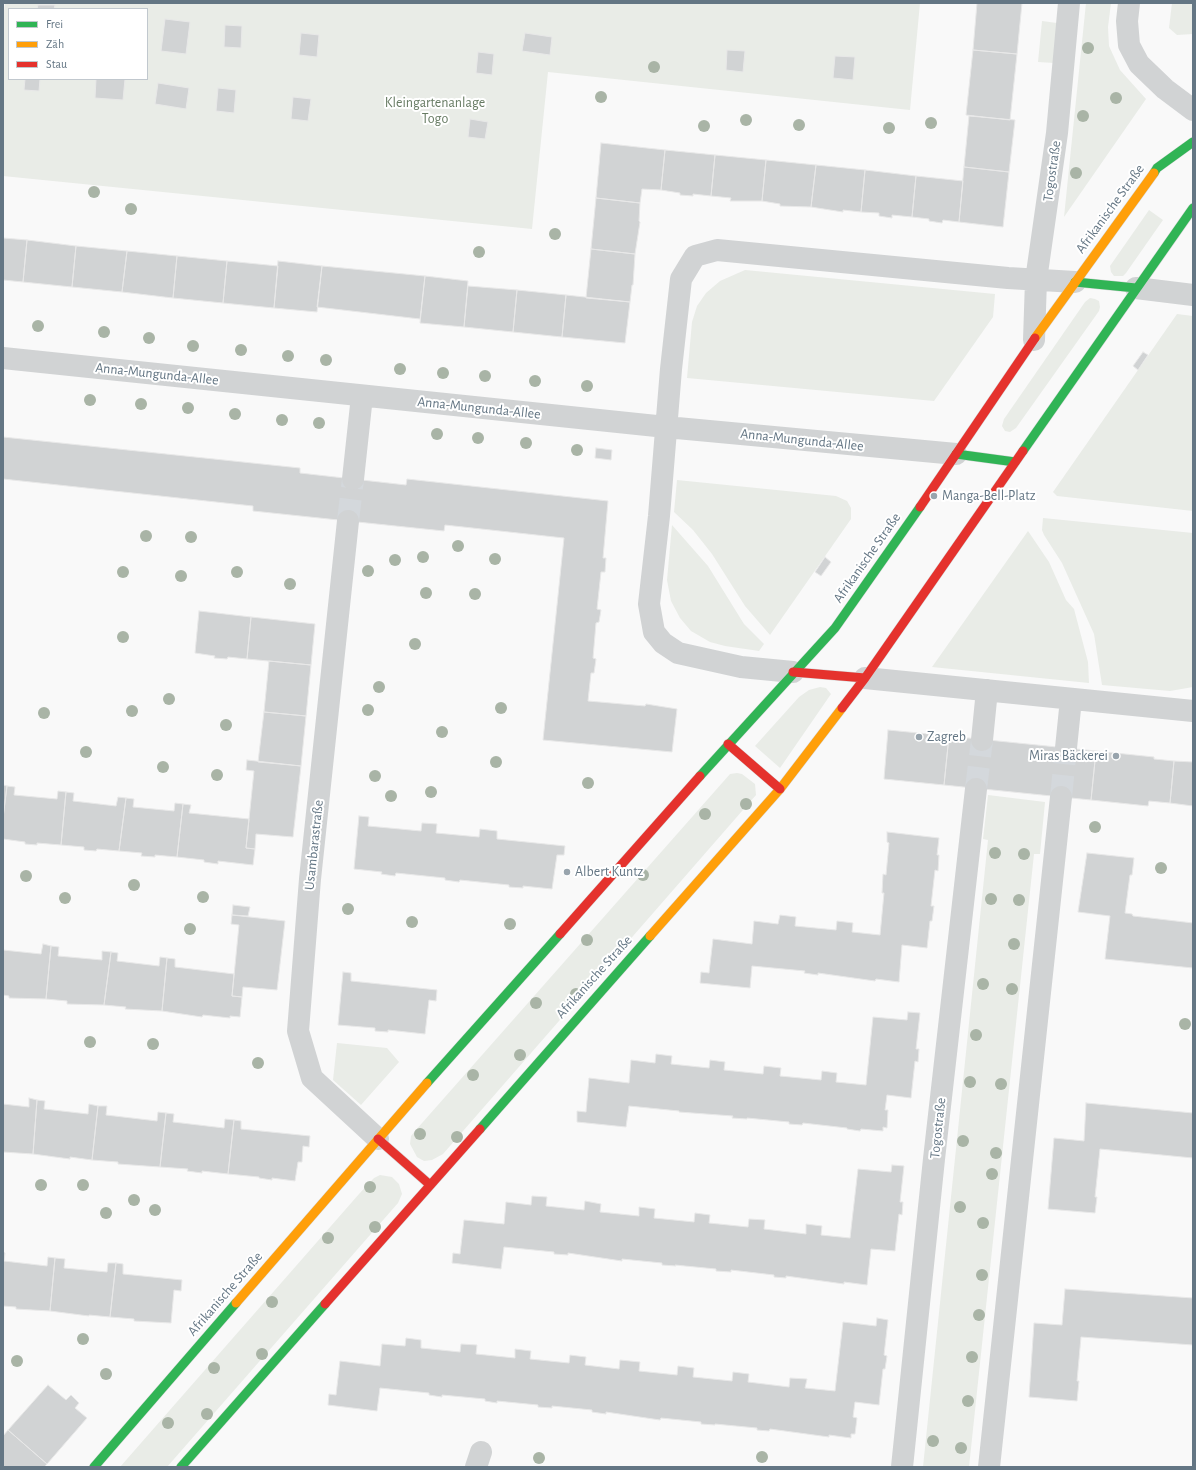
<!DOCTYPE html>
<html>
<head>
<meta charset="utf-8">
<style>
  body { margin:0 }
  #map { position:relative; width:1196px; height:1470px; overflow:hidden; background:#f9f9f9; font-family:"Alegreya Sans",sans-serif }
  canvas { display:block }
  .frame { position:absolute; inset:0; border:4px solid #647684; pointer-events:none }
  .legend { position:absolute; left:8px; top:8px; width:140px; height:72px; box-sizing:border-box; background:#fff; border:1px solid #c1c8ce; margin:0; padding:5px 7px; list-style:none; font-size:12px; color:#647684 }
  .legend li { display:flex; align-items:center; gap:8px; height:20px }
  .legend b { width:20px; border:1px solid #c1c8ce }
</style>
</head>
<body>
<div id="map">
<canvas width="1196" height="1470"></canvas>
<div class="frame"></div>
<ul class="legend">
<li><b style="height:5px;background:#30b455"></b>Frei</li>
<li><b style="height:5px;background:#ff9f0a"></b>Zäh</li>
<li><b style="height:5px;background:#e5322d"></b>Stau</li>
</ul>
</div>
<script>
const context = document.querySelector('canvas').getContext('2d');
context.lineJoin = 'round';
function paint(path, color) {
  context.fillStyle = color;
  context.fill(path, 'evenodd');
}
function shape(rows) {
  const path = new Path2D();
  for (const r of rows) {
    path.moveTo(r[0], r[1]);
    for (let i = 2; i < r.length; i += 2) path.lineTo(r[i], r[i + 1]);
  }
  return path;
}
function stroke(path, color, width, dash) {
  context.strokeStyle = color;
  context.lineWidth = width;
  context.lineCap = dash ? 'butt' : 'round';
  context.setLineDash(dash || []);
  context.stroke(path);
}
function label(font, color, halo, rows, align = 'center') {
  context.font = font + ' "Alegreya Sans",sans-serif';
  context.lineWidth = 4;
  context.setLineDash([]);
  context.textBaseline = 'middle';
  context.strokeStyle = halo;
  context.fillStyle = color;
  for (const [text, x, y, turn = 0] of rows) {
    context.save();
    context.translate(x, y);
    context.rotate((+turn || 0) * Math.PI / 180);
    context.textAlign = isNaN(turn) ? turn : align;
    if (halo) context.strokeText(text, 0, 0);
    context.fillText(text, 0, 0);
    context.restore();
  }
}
const green = shape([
  [5,3,920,3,910,110,548,72,532,229,3,176,3,18],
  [9,9,147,9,147,79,9,79],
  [1086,3,1111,3,1108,27,1109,46,1120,70,1146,99,1064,217],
  [1172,3,1193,3,1193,34,1177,35,1169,28],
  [1042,21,1057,23,1054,63,1038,62],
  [1149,210,1163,220,1126,273,1123,276,1114,276,1111,272,1110,266],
  [745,270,995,294,993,317,934,401,687,378,692,322,697,306,706,293,720,281],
  [1090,298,1095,299,1099,301,1100,307,1099,311,1016,428,1010,432,1005,431,1002,426,1004,419,1085,302],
  [1177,314,1193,316,1193,511,1057,496,1053,492],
  [677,480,836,496,847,501,851,508,851,519,770,635,745,606,712,554,693,530,674,512],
  [1043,518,1193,533,1193,687,1170,691,1102,685,1094,634,1062,563,1044,535,1042,530],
  [672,525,708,566,744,624,764,644,759,651,725,646,710,642,691,631,680,618,671,601,667,580],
  [1028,531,1049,562,1066,600,1074,609,1088,662,1089,683,932,667],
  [820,687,826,688,831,694,780,768,755,746,799,697,809,690],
  [737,773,742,774,755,784,756,795,443,1154,432,1160,424,1161,417,1157,410,1144,411,1136,415,1131,730,774],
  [988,795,1045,802,1040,854,1034,854,969,1467,923,1467,988,840,983,839],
  [337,1043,387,1048,399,1062,361,1105,333,1080],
  [380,1175,392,1177,399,1184,402,1194,398,1203,167,1467,120,1467,359,1194,374,1178]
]);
const building = shape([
  [977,3,1022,3,1017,54,973,50,977,3],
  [38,5,55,5,54,9,37,9,38,5],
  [165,19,190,22,186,54,161,51,165,19],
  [225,25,242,26,241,48,224,47,225,25],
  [301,33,319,35,317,57,299,55,301,33],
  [525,33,552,37,550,55,522,51,525,33],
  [727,50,745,51,743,72,726,70,727,50],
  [973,50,1017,54,1010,120,966,115,973,50],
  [478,52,494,54,492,75,476,73,478,52],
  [835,56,855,57,853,80,833,78,835,56],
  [25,79,40,79,39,91,24,90,25,79],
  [96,79,125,79,123,100,95,98,96,79],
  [158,83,189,88,186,109,155,104,158,83],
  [218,88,236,90,234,113,216,111,218,88],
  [293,97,311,99,308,121,291,119,293,97],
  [969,116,1015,120,1009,172,964,167,969,116],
  [470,119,488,122,485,139,468,137,470,119],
  [601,143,665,150,661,190,642,189,640,203,596,198,601,143],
  [665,150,715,155,711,196,693,194,693,196,680,195,680,193,661,190,665,150],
  [715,155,766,160,762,201,730,201,731,198,711,196,715,155],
  [766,160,816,165,811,207,780,206,780,204,762,201,766,160],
  [816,165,865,170,861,212,843,210,843,212,811,207,816,165],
  [964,167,1009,172,1003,227,959,222,964,167],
  [865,170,916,176,912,217,892,215,892,218,879,216,879,213,861,212,865,170],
  [916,176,963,181,959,222,943,220,942,223,929,221,929,219,912,217,916,176],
  [596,198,640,203,639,221,640,222,635,254,591,249,596,198],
  [3,238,27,240,23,282,3,280,3,238],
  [27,240,76,246,72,287,23,282,27,240],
  [76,246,127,251,122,292,72,287,76,246],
  [591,249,635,254,633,285,632,285,630,302,586,298,591,249],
  [127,251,177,256,173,298,122,292,127,251],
  [177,256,227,261,223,303,173,298,177,256],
  [227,261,278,266,274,308,223,303,227,261],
  [278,261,322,266,317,312,274,308,278,261],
  [322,266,425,276,420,319,317,307,322,266],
  [425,276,468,281,464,327,420,323,425,276],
  [468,286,517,290,513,332,464,327,468,286],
  [517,290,566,295,562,337,513,332,517,290],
  [566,295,630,302,625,343,562,337,566,295],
  [1143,352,1148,355,1138,370,1133,366,1143,352],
  [3,437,300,468,300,473,406,485,407,479,608,501,603,558,606,558,605,572,601,572,597,609,601,610,599,622,596,623,593,658,596,659,594,673,591,673,588,701,645,706,646,704,677,709,672,752,543,740,564,538,445,525,444,531,348,521,253,511,253,506,3,479,3,437],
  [596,448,612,450,611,460,595,458,596,448],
  [825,557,831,562,821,576,815,572,825,557],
  [199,611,251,617,247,659,228,657,227,659,214,658,215,656,195,653,199,611],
  [251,617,315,624,311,665,247,659,251,617],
  [269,661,311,665,306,716,264,712,269,661],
  [264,712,306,716,301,766,258,762,264,712],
  [888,730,949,736,944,785,884,779,888,730],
  [949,736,1096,751,1091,800,944,785,949,736],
  [1096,751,1154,757,1154,759,1174,761,1170,803,1149,801,1148,806,1091,800,1096,751],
  [247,760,301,766,293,837,256,834,255,849,246,848,254,771,246,770,247,760],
  [1174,761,1193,762,1193,806,1170,803,1174,761],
  [3,785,7,786,3,818,3,785],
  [7,786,15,787,14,795,57,799,58,791,66,792,61,845,37,843,37,845,25,844,25,842,3,839,3,818,7,786],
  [66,792,74,793,73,801,116,806,118,797,126,798,119,851,97,849,96,851,84,850,84,847,61,845,66,792],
  [126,798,134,799,133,807,174,811,175,803,183,804,177,857,155,855,155,857,141,856,142,853,119,851,126,798],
  [183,804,191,805,189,813,249,819,246,848,255,849,253,865,218,861,218,864,204,862,204,860,177,857,183,804],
  [359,816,369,817,368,826,421,831,422,823,437,824,436,833,479,837,480,829,497,831,497,839,565,846,564,855,557,855,552,889,523,886,523,888,509,887,509,885,460,880,459,882,445,880,445,878,396,873,395,876,381,874,382,872,354,869,359,816],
  [887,832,939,838,937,855,939,855,938,871,935,870,931,906,934,906,932,921,930,921,927,948,902,945,899,982,876,979,875,981,818,973,818,975,804,973,805,971,752,966,750,988,700,983,701,972,709,973,713,939,752,944,754,921,778,924,780,915,796,917,795,926,836,930,837,921,853,923,852,932,880,935,884,893,882,893,883,874,886,875,889,843,887,842,887,832],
  [1087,853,1134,858,1132,875,1130,875,1125,913,1132,914,1133,916,1193,923,1193,968,1105,959,1110,916,1078,912,1087,853],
  [233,905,250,907,248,916,232,915,233,905],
  [232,915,285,921,277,990,243,987,242,997,232,996,239,925,231,924,232,915],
  [43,944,51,946,46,999,9,998,9,996,3,995,3,950,41,954,43,944],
  [51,946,59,947,58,956,102,960,102,951,111,952,104,1005,67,1004,67,1001,46,999,51,946],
  [111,952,118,953,117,961,159,966,160,957,167,958,162,1011,125,1009,126,1007,104,1005,111,952],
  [167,958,175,959,175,967,234,974,232,996,242,997,240,1017,230,1016,230,1018,203,1015,202,1017,162,1011,167,958],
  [343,972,351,973,351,981,437,990,436,1001,429,1000,425,1034,388,1030,388,1032,375,1031,375,1028,338,1025,343,972],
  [908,1012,920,1013,916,1049,919,1049,918,1062,915,1061,911,1098,887,1095,885,1110,888,1110,887,1128,883,1127,883,1131,861,1129,860,1131,847,1129,847,1128,803,1123,802,1125,789,1124,789,1122,747,1118,747,1119,732,1118,733,1116,679,1112,679,1111,629,1106,626,1127,577,1122,577,1111,586,1112,589,1078,629,1083,631,1060,655,1063,656,1054,672,1056,671,1064,709,1068,710,1060,725,1062,724,1070,763,1074,764,1066,781,1068,780,1076,821,1080,822,1071,837,1073,836,1082,866,1085,873,1017,907,1020,908,1012],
  [29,1098,37,1100,33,1154,3,1152,3,1104,29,1107,29,1098],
  [37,1100,45,1101,44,1109,88,1114,89,1104,98,1106,92,1160,70,1157,70,1159,33,1154,37,1100],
  [1086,1103,1193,1113,1193,1158,1100,1149,1095,1197,1097,1197,1095,1213,1048,1209,1054,1138,1084,1141,1086,1103],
  [98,1106,107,1106,106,1115,157,1121,158,1112,166,1113,160,1167,118,1164,118,1162,92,1160,98,1106],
  [166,1113,174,1114,173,1122,224,1128,225,1119,234,1120,228,1174,202,1171,202,1173,187,1171,188,1169,160,1167,166,1113],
  [234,1120,241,1121,241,1129,310,1136,309,1147,303,1146,302,1162,298,1162,295,1181,272,1178,272,1180,259,1178,259,1177,228,1174,234,1120],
  [892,1165,904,1166,900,1202,903,1202,902,1215,899,1214,895,1251,871,1249,867,1285,844,1282,844,1284,786,1276,786,1278,774,1277,774,1275,731,1270,731,1272,716,1271,716,1269,675,1265,676,1266,662,1265,662,1263,622,1259,622,1261,568,1253,568,1255,554,1254,554,1252,504,1247,501,1269,452,1263,453,1253,460,1254,464,1220,504,1224,506,1202,531,1205,532,1196,547,1197,546,1206,584,1210,585,1201,601,1204,600,1212,639,1216,639,1207,655,1209,654,1218,694,1222,695,1213,710,1215,709,1223,748,1227,749,1219,765,1220,764,1229,806,1234,806,1224,822,1226,821,1235,850,1238,858,1169,891,1172,892,1165],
  [3,1252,5,1253,4,1261,47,1266,48,1257,55,1258,50,1311,16,1309,16,1307,3,1306,3,1252],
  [55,1258,65,1259,64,1268,107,1272,108,1263,116,1263,110,1317,89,1315,89,1316,50,1311,55,1258],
  [116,1263,123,1264,123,1274,182,1280,181,1291,174,1290,171,1323,134,1321,134,1319,110,1317,116,1263],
  [1065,1289,1193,1298,1193,1345,1081,1337,1077,1381,1079,1381,1077,1401,1029,1397,1034,1323,1062,1325,1065,1289],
  [877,1318,888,1320,884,1355,887,1356,885,1369,883,1369,879,1405,855,1402,853,1417,857,1418,855,1434,851,1434,851,1438,829,1435,829,1437,770,1429,769,1431,757,1430,757,1428,715,1424,715,1425,701,1424,701,1422,661,1418,660,1420,606,1412,606,1414,592,1412,592,1410,552,1406,552,1408,538,1407,538,1405,497,1401,497,1403,485,1401,485,1399,442,1395,442,1397,429,1395,429,1393,380,1388,377,1411,328,1405,329,1394,336,1395,340,1361,380,1366,382,1344,405,1346,406,1338,421,1340,421,1348,460,1352,461,1344,477,1345,476,1354,515,1358,515,1349,531,1351,530,1359,569,1363,570,1355,586,1357,585,1365,619,1369,620,1360,640,1362,639,1371,677,1375,678,1366,694,1368,693,1377,732,1381,733,1372,749,1374,748,1382,789,1387,790,1378,807,1379,805,1388,835,1391,843,1322,876,1326,877,1318],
  [48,1385,66,1400,71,1395,79,1403,75,1408,87,1418,47,1464,8,1430,48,1385],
  [8,1430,47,1464,44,1467,3,1467,3,1436,8,1430]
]);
const streetTunnel = shape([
  [348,521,353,479],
  [976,789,982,740],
  [1061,797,1066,748]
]);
const street = shape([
  [1129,3,1127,21,1129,45,1139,64,1165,89,1193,110],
  [1136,288,1193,295],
  [1034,340,1036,280,1057,133,1069,3],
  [3,358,666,427,956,454],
  [353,479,362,396],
  [348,521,310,879,298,1031,312,1078,378,1139],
  [793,672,741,667,678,653,663,643,654,632,649,604,659,516,671,369,681,279,695,256,717,250,1008,278,1075,282],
  [865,678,1193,711],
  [982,740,987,690],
  [1066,748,1071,699],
  [476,1467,481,1452],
  [902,1467,934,1159,976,789],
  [989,1467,1061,797]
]);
const fast = shape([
  [1154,173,1157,168,1193,142],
  [1075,282,1136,288],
  [1023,451,1193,208],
  [956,454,1015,462],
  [700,776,835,628,920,507],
  [427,1083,560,934],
  [480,1129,650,936],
  [94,1467,236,1303],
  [181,1467,325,1304]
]);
const slow = shape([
  [1035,338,1154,173],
  [650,936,780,789,842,708],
  [236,1303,427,1083]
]);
const jam = shape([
  [920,507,1035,338],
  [793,672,865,678],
  [842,708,865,678,1023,451],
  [728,744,780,789],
  [560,934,700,776],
  [378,1139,429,1184],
  [325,1304,480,1129]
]);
const trees = [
  [1088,48],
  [654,67],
  [601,97],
  [1116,98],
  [1083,116],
  [746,120],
  [931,123],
  [799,125],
  [704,126],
  [889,128],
  [1076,173],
  [94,192],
  [131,209],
  [555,234],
  [479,252],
  [38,326],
  [104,332],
  [149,338],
  [193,346],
  [241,350],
  [288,356],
  [326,360],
  [400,369],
  [443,373],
  [485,376],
  [535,381],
  [587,386],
  [90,400],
  [141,404],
  [188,408],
  [235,414],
  [282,420],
  [319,423],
  [437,434],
  [478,438],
  [526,443],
  [577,450],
  [146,536],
  [191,537],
  [458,546],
  [423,557],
  [495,559],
  [395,560],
  [368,571],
  [123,572],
  [237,572],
  [181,576],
  [290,584],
  [426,593],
  [475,594],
  [123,637],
  [415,644],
  [379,687],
  [169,699],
  [501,708],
  [368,710],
  [132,711],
  [44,713],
  [226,725],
  [442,732],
  [86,752],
  [496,762],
  [163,767],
  [217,775],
  [375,776],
  [588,783],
  [431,792],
  [391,796],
  [746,804],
  [705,814],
  [1095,827],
  [995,853],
  [1024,854],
  [1161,868],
  [643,875],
  [26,876],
  [134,885],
  [203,897],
  [65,898],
  [991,899],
  [1019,900],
  [348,909],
  [412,922],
  [510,924],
  [190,929],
  [587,940],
  [1014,944],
  [983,984],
  [1012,989],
  [576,994],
  [536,1003],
  [1185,1024],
  [976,1035],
  [90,1042],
  [153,1044],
  [520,1055],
  [258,1063],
  [473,1075],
  [970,1082],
  [1001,1084],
  [420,1134],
  [457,1137],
  [963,1141],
  [996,1153],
  [992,1174],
  [41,1185],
  [83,1185],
  [370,1187],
  [134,1200],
  [960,1207],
  [155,1210],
  [106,1213],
  [983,1223],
  [375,1227],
  [328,1238],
  [982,1275],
  [272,1302],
  [979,1315],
  [83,1339],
  [262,1354],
  [972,1357],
  [17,1361],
  [214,1368],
  [106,1374],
  [968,1401],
  [207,1414],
  [168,1423],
  [933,1441],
  [961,1448],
  [762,1457],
  [539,1458]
];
const markers = [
  [934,496,4,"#98a4ad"],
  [919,737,4,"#98a4ad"],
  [1116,756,4,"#98a4ad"],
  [567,872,4,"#98a4ad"]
];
const parkNames = [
  ["Kleingartenanlage",435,103],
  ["Togo",435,119]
];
const streetNames = [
  ["Togostraße",1052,171,-82],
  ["Afrikanische Straße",1110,209,-54],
  ["Anna-Mungunda-Allee",157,374,6],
  ["Anna-Mungunda-Allee",479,408,6],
  ["Anna-Mungunda-Allee",802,440,6],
  ["Afrikanische Straße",867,558,-55],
  ["Usambarastraße",314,845,-84],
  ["Afrikanische Straße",594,977,-48],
  ["Togostraße",938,1128,-84],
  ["Afrikanische Straße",225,1294,-49]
];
const poiNames = [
  ["Manga-Bell-Platz",942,496],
  ["Zagreb",927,737],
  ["Miras Bäckerei",1108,756,"right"],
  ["Albert Kuntz",575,872]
];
paint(green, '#e9ece7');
paint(building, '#d1d3d4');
stroke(building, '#e8e8e8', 1);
stroke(streetTunnel, '#d4d8dc', 22, [22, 11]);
stroke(fast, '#d5d6d7', 10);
stroke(slow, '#d5d6d7', 10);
stroke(jam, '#d5d6d7', 10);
stroke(street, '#d1d3d4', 22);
stroke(fast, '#30b455', 9);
stroke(slow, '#ff9f0a', 9);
stroke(jam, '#e5322d', 9);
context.fillStyle = '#a9b4a6';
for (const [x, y] of trees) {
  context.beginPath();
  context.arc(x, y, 6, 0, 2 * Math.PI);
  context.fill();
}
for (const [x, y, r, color] of markers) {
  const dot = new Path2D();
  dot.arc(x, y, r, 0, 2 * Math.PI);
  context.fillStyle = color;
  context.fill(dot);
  stroke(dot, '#fff', 1.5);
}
label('14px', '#677b63', '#fff', parkNames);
label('14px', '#647684', '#fff', streetNames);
label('14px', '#647684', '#fff', poiNames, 'left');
</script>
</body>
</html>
